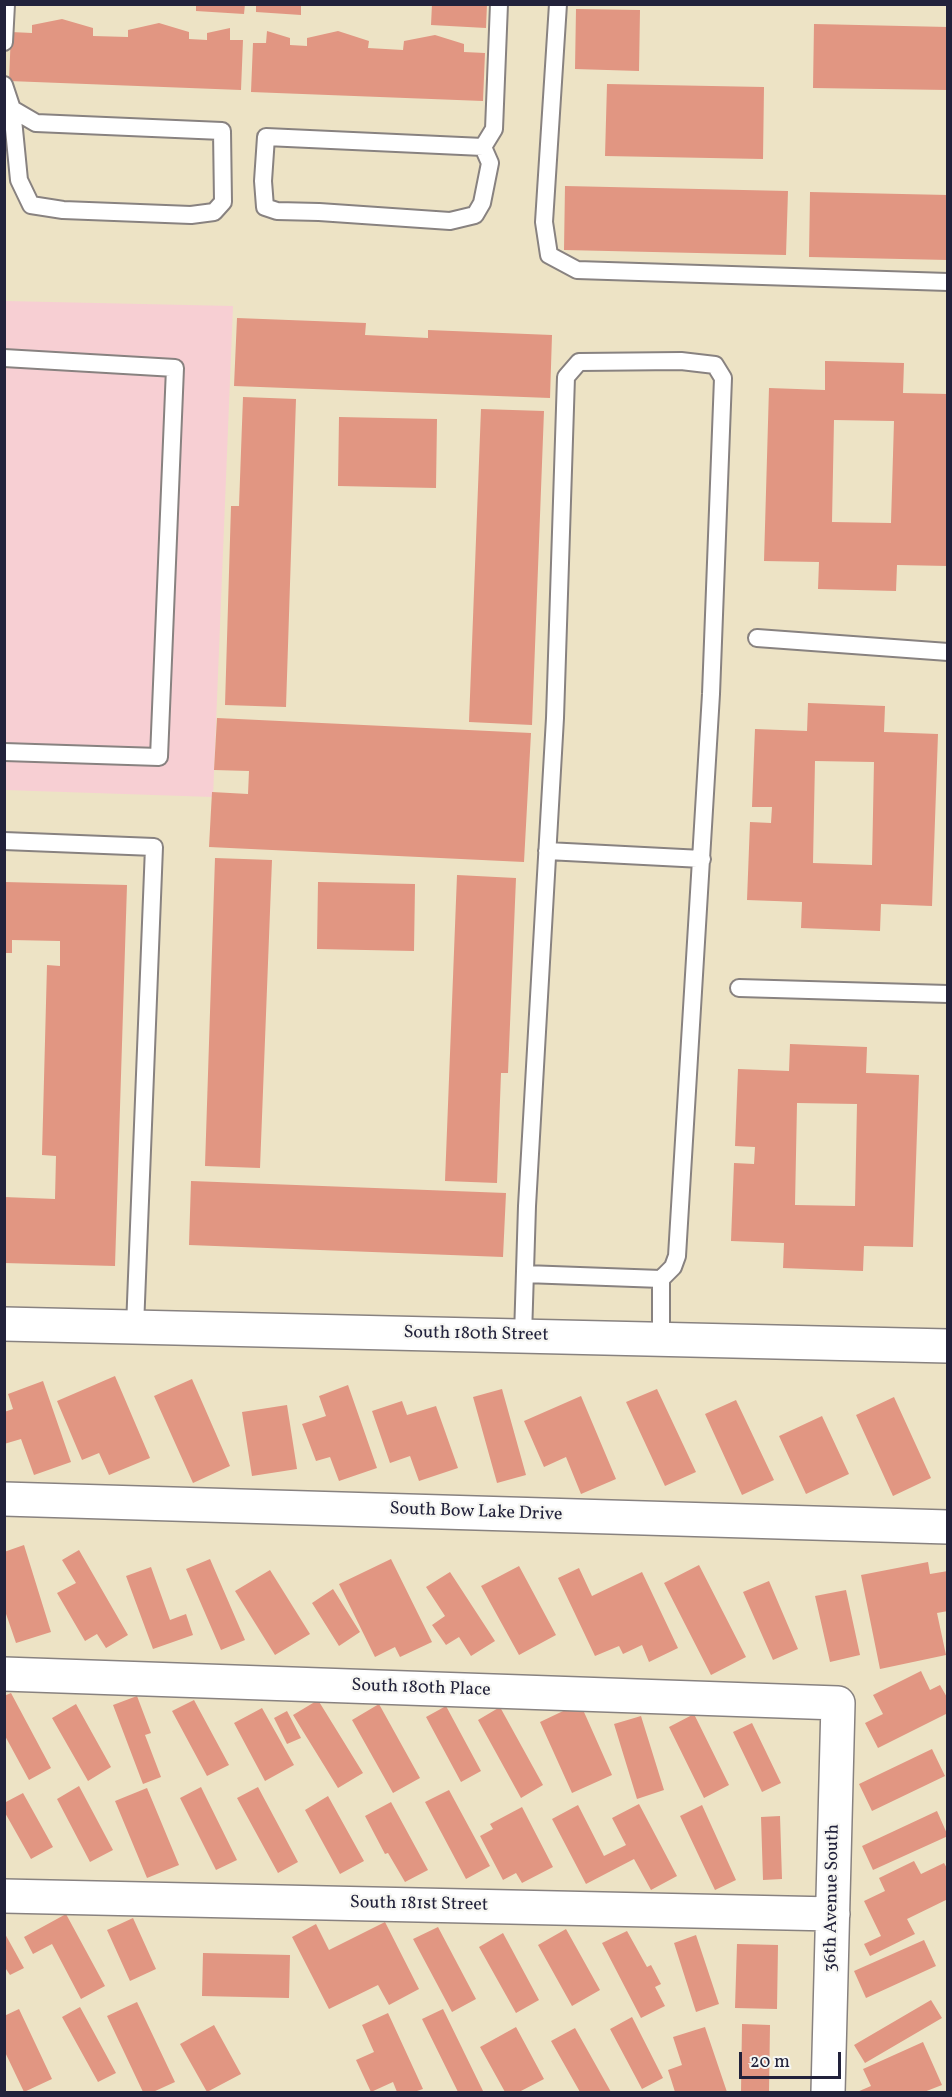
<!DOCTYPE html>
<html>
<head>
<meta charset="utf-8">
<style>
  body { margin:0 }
  #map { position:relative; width:952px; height:2097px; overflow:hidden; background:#ede3c5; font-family:Vollkorn,serif }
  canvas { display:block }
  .frame { position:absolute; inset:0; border:6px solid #22223b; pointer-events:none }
  .scale { position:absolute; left:739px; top:2052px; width:102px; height:27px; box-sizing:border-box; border:3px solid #22223b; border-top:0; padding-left:8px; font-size:18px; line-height:21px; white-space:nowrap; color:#22223b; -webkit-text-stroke:4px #f6f6f2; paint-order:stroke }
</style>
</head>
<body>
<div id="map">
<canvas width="952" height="2097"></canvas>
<div class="frame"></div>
<div class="scale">20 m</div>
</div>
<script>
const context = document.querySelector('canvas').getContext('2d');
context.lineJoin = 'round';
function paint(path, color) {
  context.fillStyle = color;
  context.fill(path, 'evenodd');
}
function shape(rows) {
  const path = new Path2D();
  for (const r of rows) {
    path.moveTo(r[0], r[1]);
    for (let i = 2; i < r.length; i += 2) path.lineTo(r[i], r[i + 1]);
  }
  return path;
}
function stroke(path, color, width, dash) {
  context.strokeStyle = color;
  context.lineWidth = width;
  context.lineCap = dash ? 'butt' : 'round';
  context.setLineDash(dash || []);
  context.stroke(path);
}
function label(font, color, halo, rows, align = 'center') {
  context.font = font + ' Vollkorn,serif';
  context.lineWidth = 4.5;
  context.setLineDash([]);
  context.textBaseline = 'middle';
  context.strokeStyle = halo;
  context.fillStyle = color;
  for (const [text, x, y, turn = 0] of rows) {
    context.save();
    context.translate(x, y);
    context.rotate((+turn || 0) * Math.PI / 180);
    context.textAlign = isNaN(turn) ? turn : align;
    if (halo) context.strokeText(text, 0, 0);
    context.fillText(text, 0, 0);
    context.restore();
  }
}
const built = shape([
  [5,301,233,306,213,797,5,790]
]);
const building = shape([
  [196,4,245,4,244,14,196,11],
  [256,4,301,4,301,15,256,12],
  [432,4,487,4,486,28,431,25],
  [576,9,640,10,639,71,575,69],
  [62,19,93,28,93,36,128,37,128,30,159,23,189,32,189,39,207,40,207,33,230,28,230,40,243,40,241,90,9,81,11,32,32,33,32,25],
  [814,24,948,27,948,90,813,88],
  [267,31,290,38,290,45,307,46,307,38,338,31,369,41,368,48,403,50,404,41,435,35,464,44,464,52,485,53,483,101,251,92,253,43,266,43],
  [607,84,764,87,763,159,605,156],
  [565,186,788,191,786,255,564,250],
  [810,192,948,195,948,260,809,257],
  [237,318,366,323,365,335,428,338,428,330,552,335,550,398,234,386],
  [825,361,904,363,903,393,948,394,948,566,897,565,896,591,818,589,819,562,764,561,769,388,825,390],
  [834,420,894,421,891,523,832,522],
  [243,397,296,399,286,707,225,705,231,506,239,506],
  [481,409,544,411,532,725,469,722],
  [339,417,437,419,436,488,338,486],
  [808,703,885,706,884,732,938,734,932,906,881,904,880,931,801,928,802,902,747,900,750,822,771,823,772,807,752,807,755,729,807,731],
  [815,761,874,762,872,865,813,863],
  [217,718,531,733,524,862,209,847,212,792,248,794,249,771,214,770],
  [215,858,272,860,260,1168,205,1166],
  [457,875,516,878,508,1073,501,1073,497,1183,445,1181],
  [4,882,127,885,115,1266,4,1263,4,1197,55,1199,56,1156,42,1155,47,965,60,966,60,941,12,940,12,953,4,953],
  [318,882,415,884,414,951,317,949],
  [790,1044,867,1047,866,1073,919,1075,913,1247,864,1246,863,1271,783,1268,784,1243,731,1241,734,1163,754,1164,755,1147,735,1146,738,1069,789,1071],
  [797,1103,857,1104,855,1206,795,1205],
  [191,1181,506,1193,503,1257,189,1245],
  [115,1376,150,1458,109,1475,99,1453,82,1460,57,1401],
  [192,1379,230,1466,193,1483,154,1396],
  [43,1381,71,1462,34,1475,21,1439,4,1444,4,1412,13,1409,8,1394],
  [348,1385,377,1468,339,1481,330,1457,316,1461,302,1424,326,1416,319,1396],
  [502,1389,526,1475,497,1483,473,1397],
  [657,1389,696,1472,665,1486,626,1402],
  [581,1396,616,1479,581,1494,566,1457,544,1467,524,1421],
  [894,1397,931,1478,893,1496,856,1415],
  [736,1400,774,1480,742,1495,705,1414],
  [402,1401,407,1415,436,1406,458,1468,419,1481,410,1456,390,1463,372,1411],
  [287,1405,297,1469,252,1476,242,1412],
  [822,1416,849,1474,806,1494,779,1436],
  [24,1545,51,1632,16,1643,4,1608,4,1552],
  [79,1550,128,1635,106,1648,97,1634,85,1641,57,1593,76,1583,62,1560],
  [210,1559,245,1640,221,1650,186,1569],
  [391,1559,432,1642,400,1657,395,1647,375,1657,339,1584],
  [928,1562,930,1574,948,1571,948,1611,937,1613,946,1655,880,1669,861,1575],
  [699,1565,746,1657,711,1675,664,1583],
  [519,1566,556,1635,519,1655,481,1586],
  [151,1567,170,1620,186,1614,193,1635,153,1649,126,1576],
  [579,1568,592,1596,642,1572,678,1648,649,1662,642,1645,623,1654,619,1646,595,1656,558,1578],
  [270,1570,310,1634,275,1655,235,1591],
  [450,1572,495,1641,471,1656,459,1637,446,1645,432,1625,445,1616,426,1587],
  [769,1581,798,1649,773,1660,743,1592],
  [333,1589,360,1632,339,1646,312,1603],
  [846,1590,860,1655,830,1662,815,1596],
  [921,1671,930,1690,940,1685,948,1699,948,1713,878,1748,865,1723,883,1714,873,1695],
  [11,1693,51,1768,29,1780,4,1734,4,1696],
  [137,1696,151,1733,145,1735,161,1777,143,1784,113,1705],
  [194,1700,229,1765,207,1776,172,1711],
  [318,1700,363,1773,338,1788,293,1715],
  [580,1703,612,1775,572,1793,540,1722],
  [76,1704,111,1767,88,1781,52,1718],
  [379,1704,420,1778,393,1793,352,1720],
  [446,1706,481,1771,461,1782,426,1717],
  [500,1707,543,1785,521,1798,478,1720],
  [262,1708,294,1765,265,1781,234,1723],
  [287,1711,301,1738,287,1744,274,1718],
  [694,1714,729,1785,704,1798,669,1727],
  [641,1716,664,1790,637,1799,614,1724],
  [752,1723,781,1783,762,1792,733,1732],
  [932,1749,945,1776,872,1811,859,1784],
  [79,1786,113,1850,90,1862,57,1799],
  [201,1787,237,1860,216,1870,180,1798],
  [258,1787,298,1862,278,1873,237,1798],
  [147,1788,179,1865,147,1878,115,1801],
  [449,1790,490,1866,466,1879,425,1802],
  [23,1793,53,1847,31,1859,4,1811,4,1803],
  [328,1796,364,1861,340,1874,305,1810],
  [391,1802,428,1870,405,1882,388,1853,385,1854,365,1816],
  [639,1804,677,1876,651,1890,634,1859,586,1884,552,1819,578,1805,604,1856,626,1845,612,1818],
  [702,1805,736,1880,715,1890,680,1816],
  [522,1807,553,1867,522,1883,516,1873,503,1880,480,1836,493,1829,490,1824],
  [937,1811,948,1836,873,1870,862,1846],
  [780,1816,782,1879,763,1880,761,1817],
  [914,1861,921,1874,944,1863,948,1870,948,1899,907,1919,915,1934,870,1956,864,1944,881,1936,864,1901,885,1891,879,1878],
  [66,1914,105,1986,81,1999,52,1944,33,1954,24,1937],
  [133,1918,156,1969,130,1981,107,1930],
  [385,1922,419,1989,389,2005,378,1985,329,2009,292,1937,316,1924,329,1950],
  [438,1927,476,1999,452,2012,413,1939],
  [566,1929,600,1990,572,2006,538,1945],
  [627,1931,647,1967,651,1965,661,1984,655,1987,665,2006,641,2018,602,1943],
  [4,1932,24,1968,10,1975,4,1966],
  [503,1933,539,2000,516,2013,479,1947],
  [696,1935,719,2004,696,2012,674,1943],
  [924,1940,936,1966,866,1998,854,1971],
  [737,1944,778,1945,777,2009,735,2008],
  [203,1953,290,1955,289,1998,202,1996],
  [931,2000,942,2018,865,2063,854,2045],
  [137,2002,175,2082,153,2092,143,2092,107,2016],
  [80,2007,116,2073,98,2082,62,2017],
  [19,2009,52,2079,24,2092,4,2050,4,2016],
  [443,2009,483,2091,480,2092,458,2092,422,2019],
  [388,2013,423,2089,414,2092,397,2092,393,2082,371,2092,356,2060,374,2052,362,2025],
  [632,2017,663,2078,642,2089,610,2029],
  [742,2024,770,2025,769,2092,741,2092],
  [214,2025,241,2074,207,2092,180,2044],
  [516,2027,544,2079,519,2092,505,2092,480,2047],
  [705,2027,727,2092,675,2092,668,2070,682,2065,673,2037],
  [575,2028,611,2092,580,2092,551,2041],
  [923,2042,942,2085,924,2092,857,2092,871,2086,863,2069]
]);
const lane = shape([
  [558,4,544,222,549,255,577,270,948,282],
  [4,42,6,4],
  [4,85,12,109,36,123,222,131,223,202,214,212,191,215,63,210,31,205,19,180,12,109],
  [483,147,490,163,482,203,475,215,450,221,319,212,277,211,265,207,263,181,266,137,483,147,494,129,499,4],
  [4,358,175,368,159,757,4,752],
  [757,638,948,652],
  [4,841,154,847,135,1327],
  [547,851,702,859],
  [739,988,948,994],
  [525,1274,661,1279],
  [523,1336,527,1206,555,718,566,377,579,362,681,361,715,365,723,378,711,694,677,1256,673,1267,661,1279,661,1339]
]);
const street = shape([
  [4,1324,948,1346],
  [4,1499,948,1527],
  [4,1674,838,1703,828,2092],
  [4,1896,833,1914]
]);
const streetNames = [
  ["South 180th Street",476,1335,1],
  ["South Bow Lake Drive",476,1513,2],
  ["South 180th Place",421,1689,2],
  ["36th Avenue South",833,1898,-89],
  ["South 181st Street",419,1905,1]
];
paint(built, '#f7cfd3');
paint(building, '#e19682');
stroke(lane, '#888280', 20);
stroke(street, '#888280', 36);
stroke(lane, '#fff', 16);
stroke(street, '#fff', 33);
label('18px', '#22223b', '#f6f6f2', streetNames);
</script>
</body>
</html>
